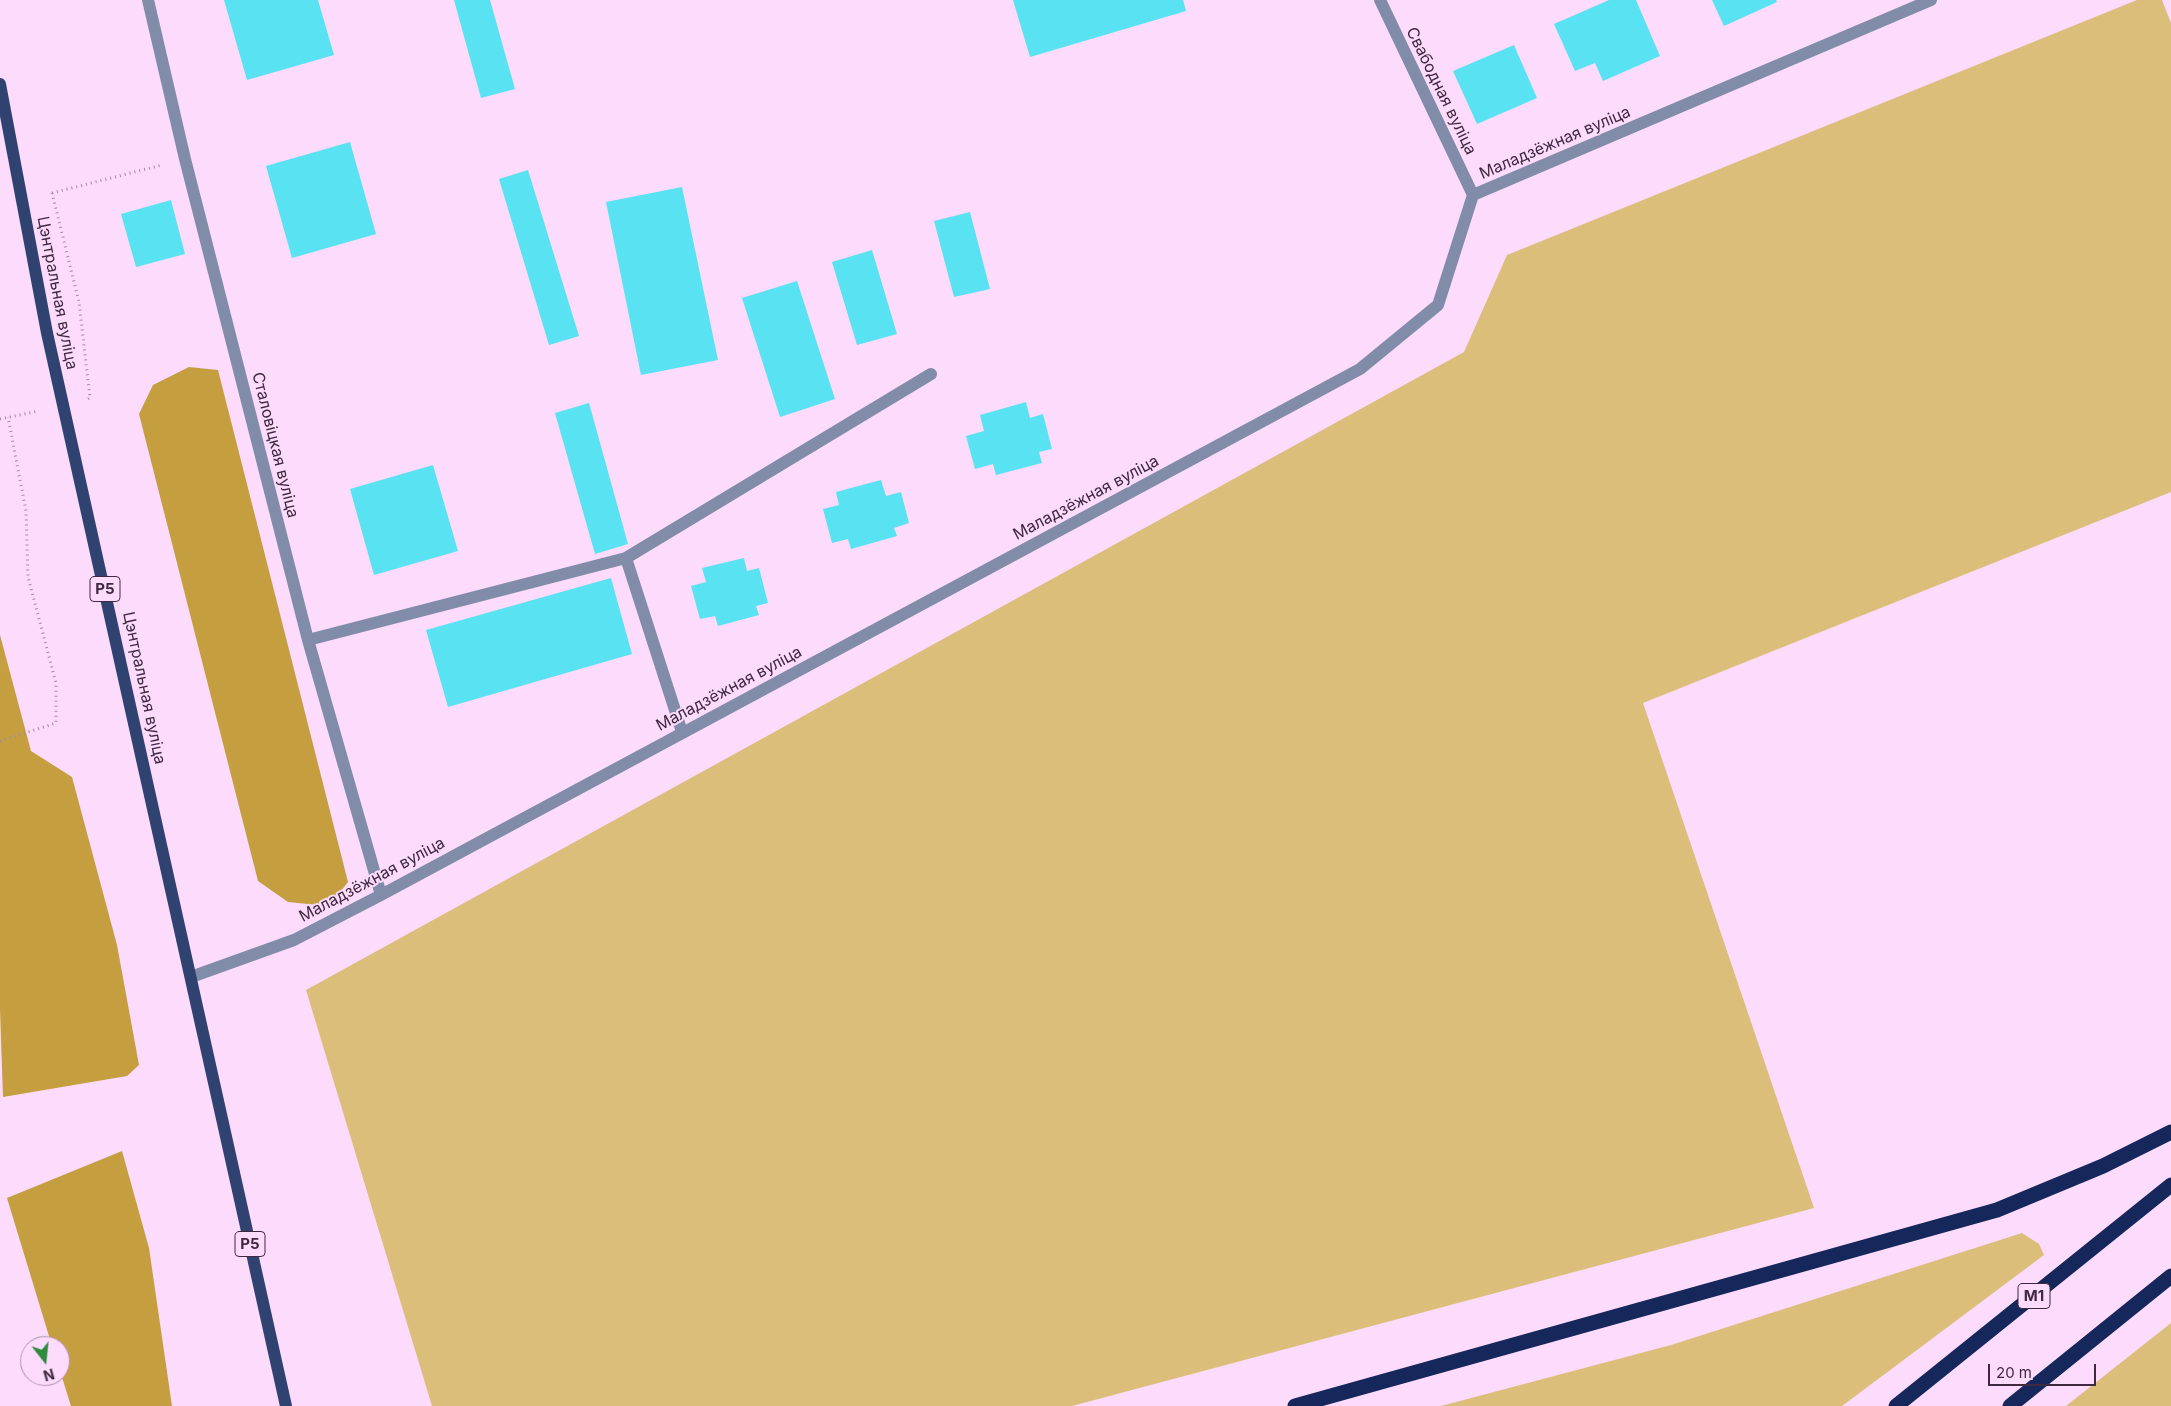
<!DOCTYPE html>
<html>
<head>
<meta charset="utf-8">
<style>
  body { margin:0 }
  #map { position:relative; width:2171px; height:1406px; overflow:hidden; background:#fcdbfc; font-family:Inter,sans-serif }
  canvas { display:block }
  .north { position:absolute; left:20px; top:1336px; width:50px; height:50px; box-sizing:border-box; background:#fcdbfc; border:1px solid #b094b0; border-radius:50%; rotate:164deg; font-size:14px; font-weight:700; line-height:20px; text-align:center; color:#3e293f }
  .north::after { content:''; display:block; margin:auto; width:18px; height:22px; background:#2f8c3d; clip-path:polygon(50% 0,100% 100%,50% 72%,0 100%) }
  .scale { position:absolute; left:1988px; top:1364px; width:108px; height:22px; box-sizing:border-box; border:2px solid #3e293f; border-top:0; padding-left:6px; font-size:15px; line-height:18px; white-space:nowrap; color:#3e293f; -webkit-text-stroke:4px #fcdbfc; paint-order:stroke }
</style>
</head>
<body>
<div id="map">
<canvas width="2171" height="1406"></canvas>
<div class="north">N</div>
<div class="scale">20 m</div>
</div>
<script>
const context = document.querySelector('canvas').getContext('2d');
context.lineJoin = 'round';
function paint(path, color) {
  context.fillStyle = color;
  context.fill(path, 'evenodd');
}
function shape(rows) {
  const path = new Path2D();
  for (const r of rows) {
    path.moveTo(r[0], r[1]);
    for (let i = 2; i < r.length; i += 2) path.lineTo(r[i], r[i + 1]);
  }
  return path;
}
function stroke(path, color, width, dash) {
  context.strokeStyle = color;
  context.lineWidth = width;
  context.lineCap = dash ? 'butt' : 'round';
  context.setLineDash(dash || []);
  context.stroke(path);
}
function label(font, color, halo, rows, align = 'center') {
  context.font = font + ' Inter,sans-serif';
  context.lineWidth = 4;
  context.setLineDash([]);
  context.textBaseline = 'middle';
  context.strokeStyle = halo;
  context.fillStyle = color;
  for (const [text, x, y, turn = 0] of rows) {
    context.save();
    context.translate(x, y);
    context.rotate((+turn || 0) * Math.PI / 180);
    context.textAlign = isNaN(turn) ? turn : align;
    if (halo) context.strokeText(text, 0, 0);
    context.fillText(text, 0, 0);
    context.restore();
  }
}
const green = shape([
  [2137,0,2162,0,2171,23,2171,492,1643,703,1814,1208,1072,1406,432,1406,306,990,1464,352,1507,255],
  [2022,1233,2039,1244,2044,1255,1842,1406,1441,1406,1671,1345],
  [2171,1323,2171,1406,2066,1406]
]);
const forest = shape([
  [189,367,218,370,348,882,337,896,318,905,288,902,258,881,139,414,153,385],
  [0,635,31,751,72,777,117,945,139,1065,127,1076,3,1097,0,1009],
  [122,1151,149,1248,172,1406,71,1406,60,1371,60,1346,52,1346,7,1198]
]);
const building = shape([
  [224,0,318,0,334,55,247,80],
  [454,0,490,0,515,89,481,98],
  [1013,0,1183,0,1186,11,1030,57],
  [1609,0,1636,0,1660,56,1603,81,1595,63,1575,71,1554,24],
  [1712,0,1776,0,1777,2,1724,26],
  [1514,45,1537,98,1477,124,1453,71],
  [350,142,376,234,292,258,266,166],
  [528,170,579,336,549,345,499,179],
  [682,187,718,360,641,375,606,202],
  [171,200,185,254,136,267,121,214],
  [970,212,990,289,954,297,934,221],
  [872,250,897,334,857,345,832,262],
  [797,281,835,399,780,417,742,298],
  [1026,402,1030,418,1043,414,1052,449,1039,452,1042,463,996,475,993,464,975,469,966,436,984,431,980,415],
  [589,403,628,544,595,554,555,413],
  [433,465,458,551,374,575,350,489],
  [881,480,886,496,901,492,909,523,894,528,897,536,851,549,848,539,832,543,823,509,839,505,836,492],
  [744,558,747,571,759,568,768,603,756,606,759,615,718,626,715,616,700,619,691,586,706,582,702,568],
  [611,578,632,654,448,707,426,630]
]);
const path = shape([
  [52,193,79,302,90,398,88,399],
  [52,193,162,165],
  [0,419,39,411],
  [0,741,56,723,56,683,28,577,26,511,8,417]
]);
const minor = shape([
  [148,0,185,159,308,640,381,895],
  [1380,0,1473,195],
  [308,640,626,558],
  [682,732,626,558,931,374],
  [191,977,294,940,381,895,1360,369,1438,305,1473,195,1931,0]
]);
const major = shape([
  [0,84,47,333,286,1406]
]);
const highway = shape([
  [1295,1406,1997,1210,2103,1166,2171,1132],
  [1896,1406,2171,1185],
  [2010,1406,2171,1276]
]);
const shields = [
  [105,589,30],
  [250,1244,30],
  [2034,1296,32]
];
const shieldNames = [
  ["Р5",105,589],
  ["Р5",250,1244],
  ["М1",2034,1296]
];
const streetNames = [
  ["Свабодная вуліца",1441,91,64],
  ["Маладзёжная вуліца",1555,143,-23],
  ["Цэнтральная вуліца",57,293,79],
  ["Сталовіцкая вуліца",275,445,76],
  ["Маладзёжная вуліца",1086,498,-28],
  ["Цэнтральная вуліца",144,688,78],
  ["Маладзёжная вуліца",729,689,-28],
  ["Маладзёжная вуліца",372,880,-28]
];
paint(green, '#dcbe7b');
paint(forest, '#c59e40');
paint(building, '#58e2f2');
stroke(path, '#a68ba7', 3, [1, 4]);
stroke(minor, '#818da8', 12);
stroke(major, '#304370', 12);
stroke(highway, '#16285b', 15);
for (const [x, y, w] of shields) {
  const box = new Path2D();
  box.roundRect(x - w / 2, y - 12.5, w, 25, 4);
  context.fillStyle = '#fcdbfc';
  context.fill(box);
  stroke(box, '#3e293f', 1);
}
label('bold 15px', '#3e293f', null, shieldNames);
label('16px', '#3e293f', '#fcdbfc', streetNames);
</script>
</body>
</html>
